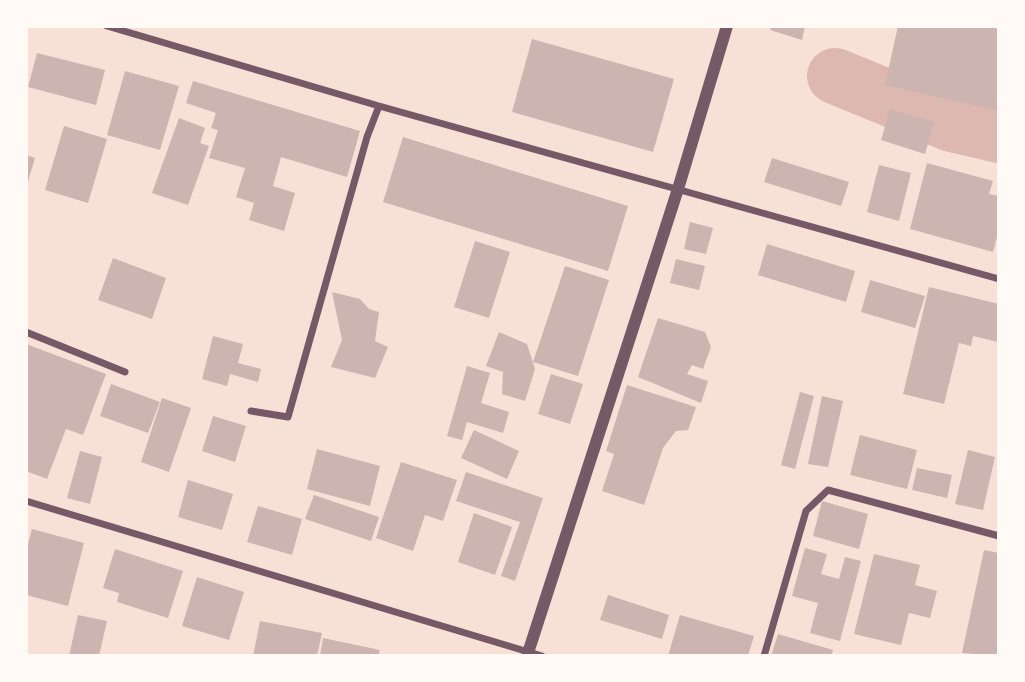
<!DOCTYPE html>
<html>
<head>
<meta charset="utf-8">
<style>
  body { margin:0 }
  #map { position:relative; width:1025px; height:682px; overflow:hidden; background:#f7e1d7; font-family:Signika,sans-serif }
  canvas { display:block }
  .frame { position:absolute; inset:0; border:28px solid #fffaf5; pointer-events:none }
</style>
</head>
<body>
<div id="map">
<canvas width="1025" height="682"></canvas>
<div class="frame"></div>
</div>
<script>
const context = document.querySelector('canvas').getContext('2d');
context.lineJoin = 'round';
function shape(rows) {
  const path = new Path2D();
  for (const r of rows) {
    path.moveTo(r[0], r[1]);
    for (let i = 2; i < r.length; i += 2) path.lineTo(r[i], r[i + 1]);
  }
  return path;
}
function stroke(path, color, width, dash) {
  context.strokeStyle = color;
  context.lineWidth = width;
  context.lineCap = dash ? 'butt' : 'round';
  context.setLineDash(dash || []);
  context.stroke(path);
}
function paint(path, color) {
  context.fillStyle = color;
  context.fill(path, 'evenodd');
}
const river = shape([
  [835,76,952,124,999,135]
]);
const building = shape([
  [771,26,805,26,802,40,770,30],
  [898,26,987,26,999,29,999,111,885,85],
  [532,39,674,79,653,152,512,112],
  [37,53,105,70,96,105,28,87],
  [125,71,179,86,160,150,107,135],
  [193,81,360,131,347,177,281,157,273,186,295,193,284,231,249,220,254,203,236,197,245,168,209,158,218,130,211,128,216,113,186,103],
  [890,109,934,122,925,154,881,140],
  [179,118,205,128,200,143,209,146,188,205,152,193],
  [64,126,107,139,88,203,45,190],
  [403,137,628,206,608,271,383,202],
  [26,155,35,158,27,185,26,185],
  [772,158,849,182,841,206,764,182],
  [927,163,993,181,989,194,999,196,999,229,993,252,910,229],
  [879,165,911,173,899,221,867,212],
  [690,222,713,228,706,254,684,249],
  [475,241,510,252,489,318,454,307],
  [767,244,855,271,846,302,758,275],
  [113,258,166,278,152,319,98,300],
  [676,259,705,266,699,290,670,283],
  [565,266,609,280,578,376,533,362],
  [870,280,925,296,915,328,861,312],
  [929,287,999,304,998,342,973,336,971,346,959,343,944,404,903,394],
  [332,292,360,299,369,309,379,312,375,341,388,347,375,378,331,367,342,340],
  [658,318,705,332,711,347,703,369,692,365,687,374,708,381,701,403,638,377],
  [499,332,527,344,535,369,525,401,502,394,503,372,486,366],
  [213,336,243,344,238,363,261,369,258,382,230,374,227,386,202,379],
  [26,344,106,374,83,435,66,429,47,479,26,471],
  [467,366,490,373,481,403,509,412,503,433,467,422,462,440,447,436],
  [551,374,583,384,570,424,538,414],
  [111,384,160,402,148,433,100,416],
  [627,385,696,407,688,430,676,431,663,448,644,505,602,491,614,454,606,451],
  [800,392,814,396,795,469,781,465],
  [822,396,843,401,828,467,808,464],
  [162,398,191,408,169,472,141,462],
  [213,416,246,426,235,462,202,451],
  [474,430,519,451,507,479,461,458],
  [860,435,917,450,907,489,850,475],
  [317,449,380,466,370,506,307,489],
  [968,450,995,457,983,510,955,504],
  [80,451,102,457,90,504,67,498],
  [401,462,457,480,443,521,425,515,413,551,376,538],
  [917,468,952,475,947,498,912,490],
  [466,472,543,498,515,581,501,576,520,522,456,501],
  [188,480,233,494,222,530,178,517],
  [314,495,379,517,371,541,305,519],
  [822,501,868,514,859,549,813,536],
  [258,506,302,519,292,555,247,542],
  [474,513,512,527,495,575,458,562],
  [32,529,84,543,68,606,26,595,26,552],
  [805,548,827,554,821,574,839,579,845,557,861,561,840,641,810,633,818,603,792,596],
  [115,549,183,571,168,618,117,602,119,593,103,588],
  [984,550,999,553,999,656,962,653],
  [874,554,920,565,915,585,937,591,930,618,909,613,901,645,854,634],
  [197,577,244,592,229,640,182,626],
  [608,595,669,615,662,639,600,620],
  [78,615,107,621,99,656,69,656],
  [680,615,754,636,748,656,668,656],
  [260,621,322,633,317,656,253,656],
  [778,634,833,650,831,656,771,656],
  [323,638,380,650,378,656,320,656]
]);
const minor = shape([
  [107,26,379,106,999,279],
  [26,332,125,372],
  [251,411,288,417,367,137,379,106],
  [26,501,542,656],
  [764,656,806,511,828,490,999,536]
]);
const tertiary = shape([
  [527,656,678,189,727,26]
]);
stroke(river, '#dcb8b0', 56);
paint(building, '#ccb4b1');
stroke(minor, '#755966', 7);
stroke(tertiary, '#755966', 12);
</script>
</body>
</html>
